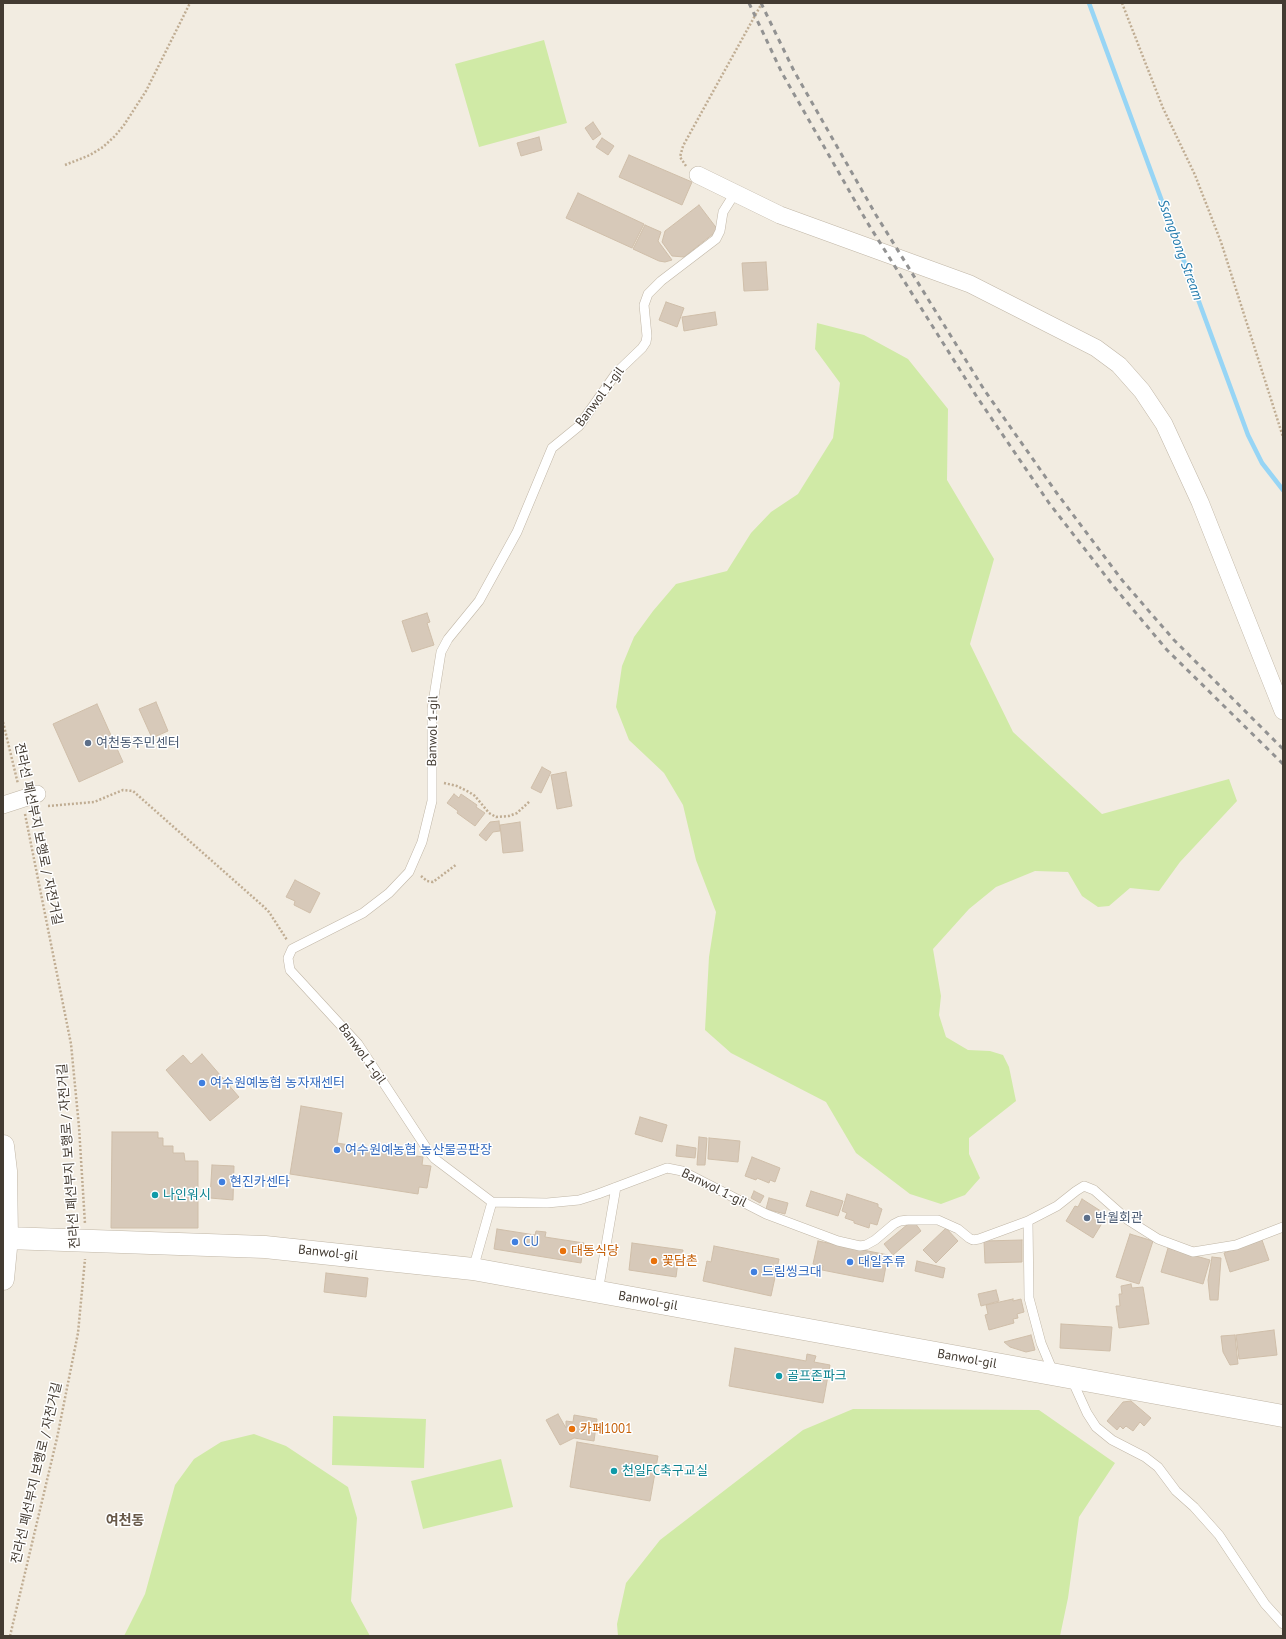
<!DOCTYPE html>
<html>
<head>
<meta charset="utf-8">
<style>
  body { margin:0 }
  #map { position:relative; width:1286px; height:1639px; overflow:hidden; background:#f2ece1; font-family:"PT Sans",sans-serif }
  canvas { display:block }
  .frame { position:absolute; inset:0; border:4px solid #433b32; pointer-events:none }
</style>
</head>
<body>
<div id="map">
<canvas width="1286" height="1639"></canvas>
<div class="frame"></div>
</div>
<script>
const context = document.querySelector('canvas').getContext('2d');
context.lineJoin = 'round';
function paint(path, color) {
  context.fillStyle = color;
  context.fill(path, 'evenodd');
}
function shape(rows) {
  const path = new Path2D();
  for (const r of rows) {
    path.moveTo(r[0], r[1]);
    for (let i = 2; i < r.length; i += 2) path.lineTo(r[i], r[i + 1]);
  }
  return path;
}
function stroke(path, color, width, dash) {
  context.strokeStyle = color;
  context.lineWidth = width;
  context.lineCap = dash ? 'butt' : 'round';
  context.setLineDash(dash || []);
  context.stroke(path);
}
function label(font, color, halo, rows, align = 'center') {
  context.font = font + ' "PT Sans","Noto Sans KR",sans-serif';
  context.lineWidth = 3;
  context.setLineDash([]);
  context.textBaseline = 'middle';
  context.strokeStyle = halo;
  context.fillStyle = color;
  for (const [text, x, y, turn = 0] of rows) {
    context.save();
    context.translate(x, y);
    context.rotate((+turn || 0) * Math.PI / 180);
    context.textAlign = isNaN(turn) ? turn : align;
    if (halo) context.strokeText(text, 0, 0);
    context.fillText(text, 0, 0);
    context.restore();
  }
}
const green = shape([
  [544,40,567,123,479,147,455,64],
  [817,323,864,335,908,359,948,409,947,480,994,559,970,644,1013,732,1102,814,1229,779,1237,801,1180,862,1159,891,1130,888,1109,906,1098,907,1082,896,1068,872,1035,871,996,887,969,909,933,949,941,996,939,1015,946,1037,968,1050,990,1051,1003,1055,1009,1067,1016,1101,969,1138,969,1154,980,1178,965,1195,941,1204,910,1194,856,1153,826,1102,731,1053,705,1030,709,957,716,912,696,860,683,805,664,773,629,740,616,707,622,666,634,637,653,611,676,584,727,571,751,533,771,512,798,494,833,438,840,383,815,349],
  [853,1409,1039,1410,1115,1463,1079,1517,1068,1598,1060,1636,618,1636,617,1624,626,1583,660,1540,803,1430],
  [333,1416,426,1419,424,1468,332,1465],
  [254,1434,286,1446,348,1487,357,1518,351,1601,370,1636,124,1636,145,1594,175,1485,194,1459,221,1442],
  [501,1459,513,1507,423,1529,411,1481]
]);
const stream = shape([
  [1089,3,1248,435,1262,463,1283,490]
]);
const building = shape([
  [593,122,601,134,593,140,585,128,593,122],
  [539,137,542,150,521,156,517,143,539,137],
  [602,138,614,146,608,155,596,147,602,138],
  [629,155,692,182,682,205,619,177,629,155],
  [578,193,644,224,632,248,566,218,578,193],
  [699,205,718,230,684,257,672,256,662,242,665,231,699,205],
  [645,225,661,232,658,241,672,260,665,262,659,261,633,249,645,225],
  [766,262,768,290,744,291,742,263,766,262],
  [666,302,684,308,677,327,659,320,666,302],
  [715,312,717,325,684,331,682,317,715,312],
  [427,613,430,622,427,623,434,645,412,652,402,621,427,613],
  [156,702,168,731,152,738,139,709,156,702],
  [97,704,123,762,79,782,53,724,97,704],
  [542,767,551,772,541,793,531,788,542,767],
  [566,772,572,806,557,809,551,775,566,772],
  [454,794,459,798,461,794,477,805,476,807,485,813,475,826,457,813,458,811,447,803,454,794],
  [499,821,500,831,493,832,486,841,479,835,490,822,499,821],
  [520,822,523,851,503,853,500,825,520,822],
  [295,880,320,893,310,913,294,905,295,901,286,897,295,880],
  [202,1054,239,1097,210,1121,166,1070,183,1055,191,1064,202,1054],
  [301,1106,342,1113,337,1143,423,1157,422,1165,431,1166,427,1188,419,1187,418,1194,290,1174,301,1106],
  [640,1117,667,1125,662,1142,635,1134,640,1117],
  [112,1132,158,1132,158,1138,163,1138,163,1146,173,1146,173,1153,184,1153,185,1161,198,1161,198,1228,111,1228,112,1132],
  [699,1137,707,1138,705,1165,697,1165,699,1137],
  [709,1138,740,1141,738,1162,708,1159,709,1138],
  [677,1145,696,1148,695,1158,676,1156,677,1145],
  [752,1157,780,1168,775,1182,770,1180,769,1183,757,1178,756,1180,745,1176,752,1157],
  [212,1165,234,1166,233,1200,210,1198,212,1165],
  [754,1191,764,1196,760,1203,751,1198,754,1191],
  [811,1191,843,1201,838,1216,806,1206,811,1191],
  [847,1194,878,1204,878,1207,882,1209,877,1225,870,1223,869,1228,854,1223,854,1221,845,1218,847,1213,842,1211,847,1194],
  [769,1198,788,1203,785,1214,766,1209,769,1198],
  [1082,1199,1107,1215,1093,1238,1066,1221,1075,1206,1078,1207,1082,1199],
  [915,1223,921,1231,893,1255,884,1244,908,1224,915,1223],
  [946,1228,958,1241,936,1263,923,1250,946,1228],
  [497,1229,535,1235,536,1231,546,1232,545,1237,584,1243,581,1263,494,1249,497,1229],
  [1130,1234,1153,1241,1139,1284,1116,1277,1130,1234],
  [1022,1240,1022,1262,985,1263,984,1241,1022,1240],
  [1262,1240,1269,1260,1230,1272,1224,1253,1262,1240],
  [818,1241,888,1255,883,1282,822,1270,823,1266,813,1264,818,1241],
  [632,1243,683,1250,681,1262,678,1262,676,1277,629,1270,632,1243],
  [714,1246,779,1259,771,1296,703,1281,707,1261,711,1262,714,1246],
  [1168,1248,1210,1260,1203,1284,1161,1272,1168,1248],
  [1212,1257,1221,1258,1218,1300,1210,1300,1208,1280,1212,1257],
  [917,1261,945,1268,943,1278,915,1271,917,1261],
  [326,1273,368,1278,366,1297,324,1292,326,1273],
  [1131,1284,1132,1288,1143,1287,1149,1324,1119,1328,1116,1306,1120,1306,1119,1294,1122,1294,1121,1286,1131,1284],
  [996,1290,999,1301,981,1306,978,1294,996,1290],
  [1013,1299,1013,1301,1021,1299,1024,1312,1017,1314,1018,1318,1013,1319,1014,1323,989,1330,985,1315,988,1314,986,1305,1013,1299],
  [1061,1324,1112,1327,1110,1351,1060,1348,1061,1324],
  [1274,1330,1277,1355,1239,1359,1236,1335,1274,1330],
  [1031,1335,1035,1350,1026,1352,1010,1347,1004,1342,1031,1335],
  [1235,1335,1238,1364,1230,1365,1223,1352,1221,1336,1235,1335],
  [735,1348,806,1361,807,1354,816,1356,814,1362,830,1365,823,1403,729,1386,735,1348],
  [1131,1401,1151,1418,1144,1426,1140,1422,1133,1431,1126,1426,1123,1429,1120,1426,1117,1430,1107,1421,1123,1402,1131,1401],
  [558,1414,566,1428,566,1421,573,1422,574,1415,597,1419,594,1441,574,1438,560,1445,546,1420,558,1414],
  [577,1442,658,1456,650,1501,570,1487,577,1442]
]);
const path = shape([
  [1122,3,1163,108,1195,175,1221,242,1283,437],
  [65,165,90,155,103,147,115,136,124,125,146,91,190,3],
  [686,166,680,157,683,146,762,3],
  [3,722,18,784],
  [444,783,457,786,469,792,475,796,489,813,496,817,509,816,517,813,530,801],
  [48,806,94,802,123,790,133,791,263,906,269,912,287,940],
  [25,814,71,1044,79,1127,85,1224],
  [421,876,427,881,433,882,457,864],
  [10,1636,57,1438,78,1333,85,1259]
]);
const service = shape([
  [735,193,723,212,720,231,716,239,661,281,648,294,644,305,647,336,646,342,642,348,617,372,579,426,552,448,517,532,479,601,448,639,441,652,432,709,432,801,422,842,409,872,389,893,363,913,292,949,288,958,290,970,358,1044,429,1152,435,1159,492,1202,547,1203,579,1200,598,1194,667,1168,682,1171,766,1214,838,1241,860,1246,866,1245,875,1240,894,1224,900,1221,908,1220,938,1220,958,1229,969,1238,973,1240,979,1239,1028,1221,1057,1206,1076,1191,1084,1186,1094,1190,1128,1220,1158,1239,1193,1252,1236,1245,1283,1227],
  [1028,1221,1029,1298,1041,1343,1054,1374],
  [473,1269,492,1202],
  [598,1292,616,1187],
  [1072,1380,1087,1413,1096,1427,1112,1440,1145,1457,1158,1467,1176,1491,1194,1507,1219,1535,1265,1604,1283,1624]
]);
const minor = shape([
  [698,175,780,215,970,284,1096,348,1119,365,1142,391,1164,424,1200,502,1283,711],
  [3,805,37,794]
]);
const tertiary = shape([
  [3,1146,6,1171,7,1238,3,1279],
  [7,1238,265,1247,473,1269,1283,1416]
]);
const rail = shape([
  [749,3,782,73,867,222,977,397,1049,503,1115,588,1167,650,1283,764],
  [761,3,794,71,876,215,985,391,1056,492,1122,580,1174,640,1283,749]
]);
const markers = [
  [88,743,4,"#5c6f8a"],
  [202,1083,4,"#3f7fe0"],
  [337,1150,4,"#3f7fe0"],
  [222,1182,4,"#3f7fe0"],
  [155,1195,4,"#0f9aa8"],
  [1087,1218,4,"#5c6f8a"],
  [515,1242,4,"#3f7fe0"],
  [563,1251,4,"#e8710a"],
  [654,1261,4,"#e8710a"],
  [850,1262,4,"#3f7fe0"],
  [754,1272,4,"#3f7fe0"],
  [779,1376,4,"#0f9aa8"],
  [572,1429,4,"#e8710a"],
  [614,1471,4,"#0f9aa8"]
];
const streetNames = [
  ["Banwol 1-gil",600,397,-53],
  ["Banwol 1-gil",433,731,-89],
  ["전라선 폐선부지 보행로 / 자전거길",38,834,78],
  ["Banwol 1-gil",362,1054,54],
  ["전라선 폐선부지 보행로 / 자전거길",69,1156,-94],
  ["Banwol 1-gil",714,1188,26],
  ["Banwol-gil",328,1253,6],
  ["Banwol-gil",648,1301,10],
  ["Banwol-gil",967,1359,10],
  ["전라선 폐선부지 보행로 / 자전거길",37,1473,-77]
];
const serviceNames = [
  ["여천동주민센터",96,743],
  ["반월회관",1095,1218]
];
const shopNames = [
  ["여수원예농협 농자재센터",210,1083],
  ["여수원예농협 농산물공판장",345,1150],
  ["현진카센타",230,1182],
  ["CU",523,1242],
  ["대일주류",858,1262],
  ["드림씽크대",762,1272]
];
const cultureNames = [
  ["나인워시",163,1195],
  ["골프존파크",787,1376],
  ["천일FC축구교실",622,1471]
];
const foodNames = [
  ["대동식당",571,1251],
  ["꽃담촌",662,1261],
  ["카페1001",580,1429]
];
const waterNames = [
  ["Ssangbong Stream",1180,250,70]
];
const neighbourhoodNames = [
  ["여천동",125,1521]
];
paint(green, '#d0eaa6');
stroke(stream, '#97d5f5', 4.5);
paint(building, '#d7c9b9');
stroke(building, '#cfbea9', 1);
stroke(service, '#c0b6a6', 10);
stroke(minor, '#c0b6a6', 18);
stroke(tertiary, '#c0b6a6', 23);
stroke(path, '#c0ad93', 2.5, [2, 2]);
stroke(service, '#fff', 9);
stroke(minor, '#fff', 17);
stroke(tertiary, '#fff', 22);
stroke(rail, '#929292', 3, [5, 5]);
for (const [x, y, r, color] of markers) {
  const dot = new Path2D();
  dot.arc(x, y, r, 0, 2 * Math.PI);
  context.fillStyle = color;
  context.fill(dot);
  stroke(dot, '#fff', 1.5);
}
label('13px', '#433b32', '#fff', streetNames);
label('13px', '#4e5e75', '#fff', serviceNames, 'left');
label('13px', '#366cbe', '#fff', shopNames, 'left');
label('13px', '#0d838f', '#fff', cultureNames, 'left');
label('13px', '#c56008', '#fff', foodNames, 'left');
label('italic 14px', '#247cad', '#fff', waterNames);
label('bold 14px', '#675848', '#fff', neighbourhoodNames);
</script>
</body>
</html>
